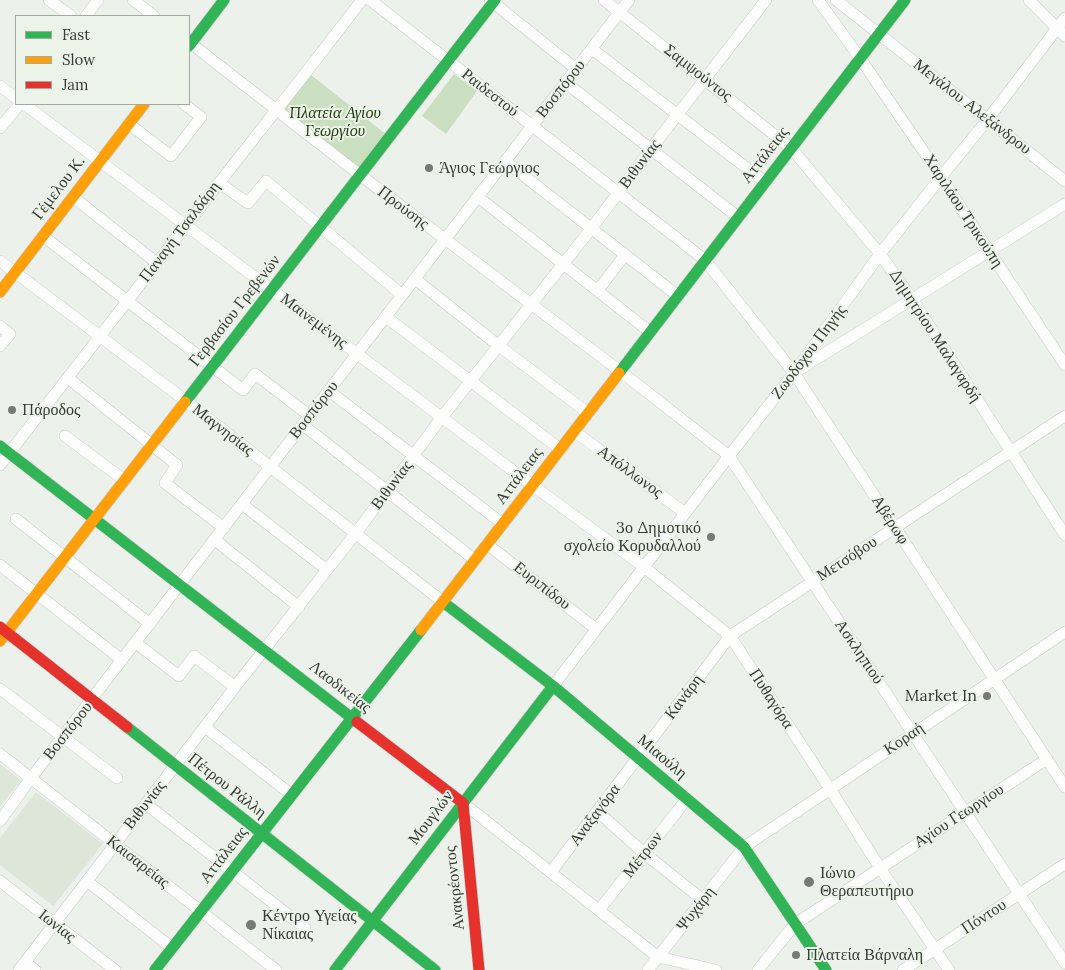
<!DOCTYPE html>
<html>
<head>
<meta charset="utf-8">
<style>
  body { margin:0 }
  #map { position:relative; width:1065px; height:970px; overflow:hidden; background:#edf1eb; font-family:Lora,serif }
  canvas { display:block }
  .legend { position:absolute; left:15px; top:15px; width:175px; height:90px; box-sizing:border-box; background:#ecf3e9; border:1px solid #a4a9a2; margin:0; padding:6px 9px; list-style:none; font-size:15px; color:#383a37 }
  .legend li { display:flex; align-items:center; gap:10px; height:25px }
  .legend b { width:25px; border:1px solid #a4a9a2 }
</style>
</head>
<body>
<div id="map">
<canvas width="1065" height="970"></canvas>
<ul class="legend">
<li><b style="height:6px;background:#30b455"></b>Fast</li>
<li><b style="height:6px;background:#ff9f0a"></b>Slow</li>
<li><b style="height:6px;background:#e5322d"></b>Jam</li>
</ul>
</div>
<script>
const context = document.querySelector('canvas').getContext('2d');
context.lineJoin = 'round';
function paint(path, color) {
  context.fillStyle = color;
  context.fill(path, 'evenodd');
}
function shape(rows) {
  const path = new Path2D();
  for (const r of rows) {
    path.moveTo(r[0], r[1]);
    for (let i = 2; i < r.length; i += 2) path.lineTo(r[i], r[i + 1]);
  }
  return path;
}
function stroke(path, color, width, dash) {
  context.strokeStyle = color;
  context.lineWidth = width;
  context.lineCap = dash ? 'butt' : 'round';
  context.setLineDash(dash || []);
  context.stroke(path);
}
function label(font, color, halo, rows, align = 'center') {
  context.font = font + ' Lora,serif';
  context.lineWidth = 4;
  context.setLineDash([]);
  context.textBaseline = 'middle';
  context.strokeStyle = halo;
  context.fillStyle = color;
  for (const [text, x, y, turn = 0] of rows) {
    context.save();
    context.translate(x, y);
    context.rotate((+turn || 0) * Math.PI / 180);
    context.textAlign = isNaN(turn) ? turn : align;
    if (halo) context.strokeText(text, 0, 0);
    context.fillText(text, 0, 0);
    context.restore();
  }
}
const built = shape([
  [0,764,21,780,0,807],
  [36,792,103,844,53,906,0,865,0,838]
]);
const green = shape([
  [454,74,477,91,446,134,422,116],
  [311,75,387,135,358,170,283,110]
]);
const street = shape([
  [49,0,71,16],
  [133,0,154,16],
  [370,0,705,260,794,373,1065,787],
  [490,0,576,69],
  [604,0,791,148,880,254,912,299,1065,535],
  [818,0,860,58,941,177,989,251,1065,365],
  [836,0,1065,181],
  [1029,0,1065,36],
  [86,16,98,0],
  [189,42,360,175,620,371,729,456,1065,963],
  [592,49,765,182],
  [566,83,738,217],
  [0,86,16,98],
  [24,104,532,485,644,567,730,636,830,789,880,868,949,970],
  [129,124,171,156,201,117,184,104],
  [0,128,20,104],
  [505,161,678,296],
  [219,183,248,203,266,181,402,295],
  [73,197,157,263],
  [478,197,650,332],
  [43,236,243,390,255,374,310,416],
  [0,261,186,401,443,602],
  [415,279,499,346,588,413],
  [598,290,625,255],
  [386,317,560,449],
  [0,326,10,334,0,346],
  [800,369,1065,204],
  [68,378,177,465,165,483,224,528],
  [329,391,503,524],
  [303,425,475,560],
  [574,431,685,513],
  [65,436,124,480],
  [0,465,219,183,311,66,362,0],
  [242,504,327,570],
  [16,519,150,624],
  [215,540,299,607],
  [487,544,596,629],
  [0,565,122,660],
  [136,643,179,676,194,656,235,687],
  [553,686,729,456,794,373,880,254,941,177,988,119,1065,18],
  [0,689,117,778],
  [205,727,292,795],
  [0,754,276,970],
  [463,803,658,957,716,970],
  [146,804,305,928],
  [598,812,644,853,703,900],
  [0,821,31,778,629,0],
  [551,872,730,636,1065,416],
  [0,881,115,970],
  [87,881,172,948],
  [599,910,687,799],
  [25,962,35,970],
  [19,970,235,687,356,533,442,417,591,229,651,149,766,0],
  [648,970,744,847,1065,632],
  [758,970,795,924,1047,759],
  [903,970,1065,864]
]);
const fast = shape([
  [189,46,224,0],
  [619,373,905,0],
  [185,402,495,0],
  [0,446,357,722],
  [443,602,553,686,744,847,826,970],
  [127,727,435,970],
  [155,970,421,630],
  [335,970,553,686]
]);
const slow = shape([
  [0,292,144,104],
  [421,630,619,373],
  [0,641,185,402]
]);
const jam = shape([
  [0,627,127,727],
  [357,722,463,803,479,970]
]);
const markers = [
  [429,168,5,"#777a76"],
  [12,410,5,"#777a76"],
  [711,537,5,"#777a76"],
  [987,696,5,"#777a76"],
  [809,882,6,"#777a76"],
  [251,925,6,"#777a76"],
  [796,955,5,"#777a76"]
];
const streetNames = [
  ["Σαμψούντος",698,73,38],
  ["Βοσπόρου",561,89,-52],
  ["Ραιδεστού",490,93,38],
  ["Μεγάλου Αλεξάνδρου",972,107,38],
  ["Αττάλειας",765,155,-52],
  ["Βιθυνίας",640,164,-53],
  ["Γέμελου Κ.",59,188,-53],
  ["Προύσης",403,208,37],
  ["Χαριλάου Τρικούπη",963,211,57],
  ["Παναγή Τσαλδάρη",180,232,-53],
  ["Γερβασίου Γρεβενών",235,311,-52],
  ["Μαινεμένης",314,321,37],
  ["Δημητρίου Μαλαγαρδή",935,336,57],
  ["Ζωοδόχου Πηγής",809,352,-53],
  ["Βοσπόρου",314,410,-52],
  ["Μαγνησίας",223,430,38],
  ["Απόλλωνος",630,472,36],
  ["Αττάλειας",519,476,-53],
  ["Βιθυνίας",392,485,-53],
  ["Αβέρωφ",890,520,57],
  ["Μετσόβου",847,559,-33],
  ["Ευριπίδου",542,586,38],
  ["Ασκληπιού",859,652,56],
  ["Λαοδικείας",340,687,38],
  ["Κανάρη",684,697,-53],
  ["Πυθαγόρα",771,699,57],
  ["Βοσπόρου",68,731,-52],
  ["Κοραή",904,739,-34],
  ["Μιαούλη",662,757,40],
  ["Πέτρου Ράλλη",227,786,38],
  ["Βιθυνίας",145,805,-52],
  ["Αναξαγόρα",595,815,-53],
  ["Αγίου Γεωργίου",959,816,-33],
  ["Μουγλών",431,818,-53],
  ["Αττάλειας",224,855,-52],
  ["Μέτρων",643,855,-52],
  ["Καισαρείας",138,862,38],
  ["Ανακρέοντος",455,888,-96],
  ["Ψυχάρη",696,909,-52],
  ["Πόντου",984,917,-33],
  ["Ιωνίας",57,926,38]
];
const parkNames = [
  ["Πλατεία Αγίου",335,113],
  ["Γεωργίου",335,131]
];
const poiNames = [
  ["Άγιος Γεώργιος",439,168],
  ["Πάροδος",22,410],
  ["3ο Δημοτικό",701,528,"right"],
  ["σχολείο Κορυδαλλού",701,546,"right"],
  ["Market In",977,696,"right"],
  ["Ιώνιο",820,873],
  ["Θεραπευτήριο",820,891],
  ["Κέντρο Υγείας",262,916],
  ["Νίκαιας",262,934],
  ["Πλατεία Βάρναλη",806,955]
];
paint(built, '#dee6da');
paint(green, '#cadec0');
stroke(street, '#c9ccc7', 12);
stroke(fast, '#c9ccc7', 12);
stroke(slow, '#c9ccc7', 12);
stroke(jam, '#c9ccc7', 12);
stroke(street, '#fcfdfc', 11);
stroke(fast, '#30b455', 11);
stroke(slow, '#ff9f0a', 11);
stroke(jam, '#e5322d', 11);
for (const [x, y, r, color] of markers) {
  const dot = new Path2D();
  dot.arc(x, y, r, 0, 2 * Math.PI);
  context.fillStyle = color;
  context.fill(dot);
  stroke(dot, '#ecf3e9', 2);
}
label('16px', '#383a37', '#ecf3e9', streetNames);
label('italic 16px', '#213e0d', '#ecf3e9', parkNames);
label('16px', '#383a37', '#ecf3e9', poiNames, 'left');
</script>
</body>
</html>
